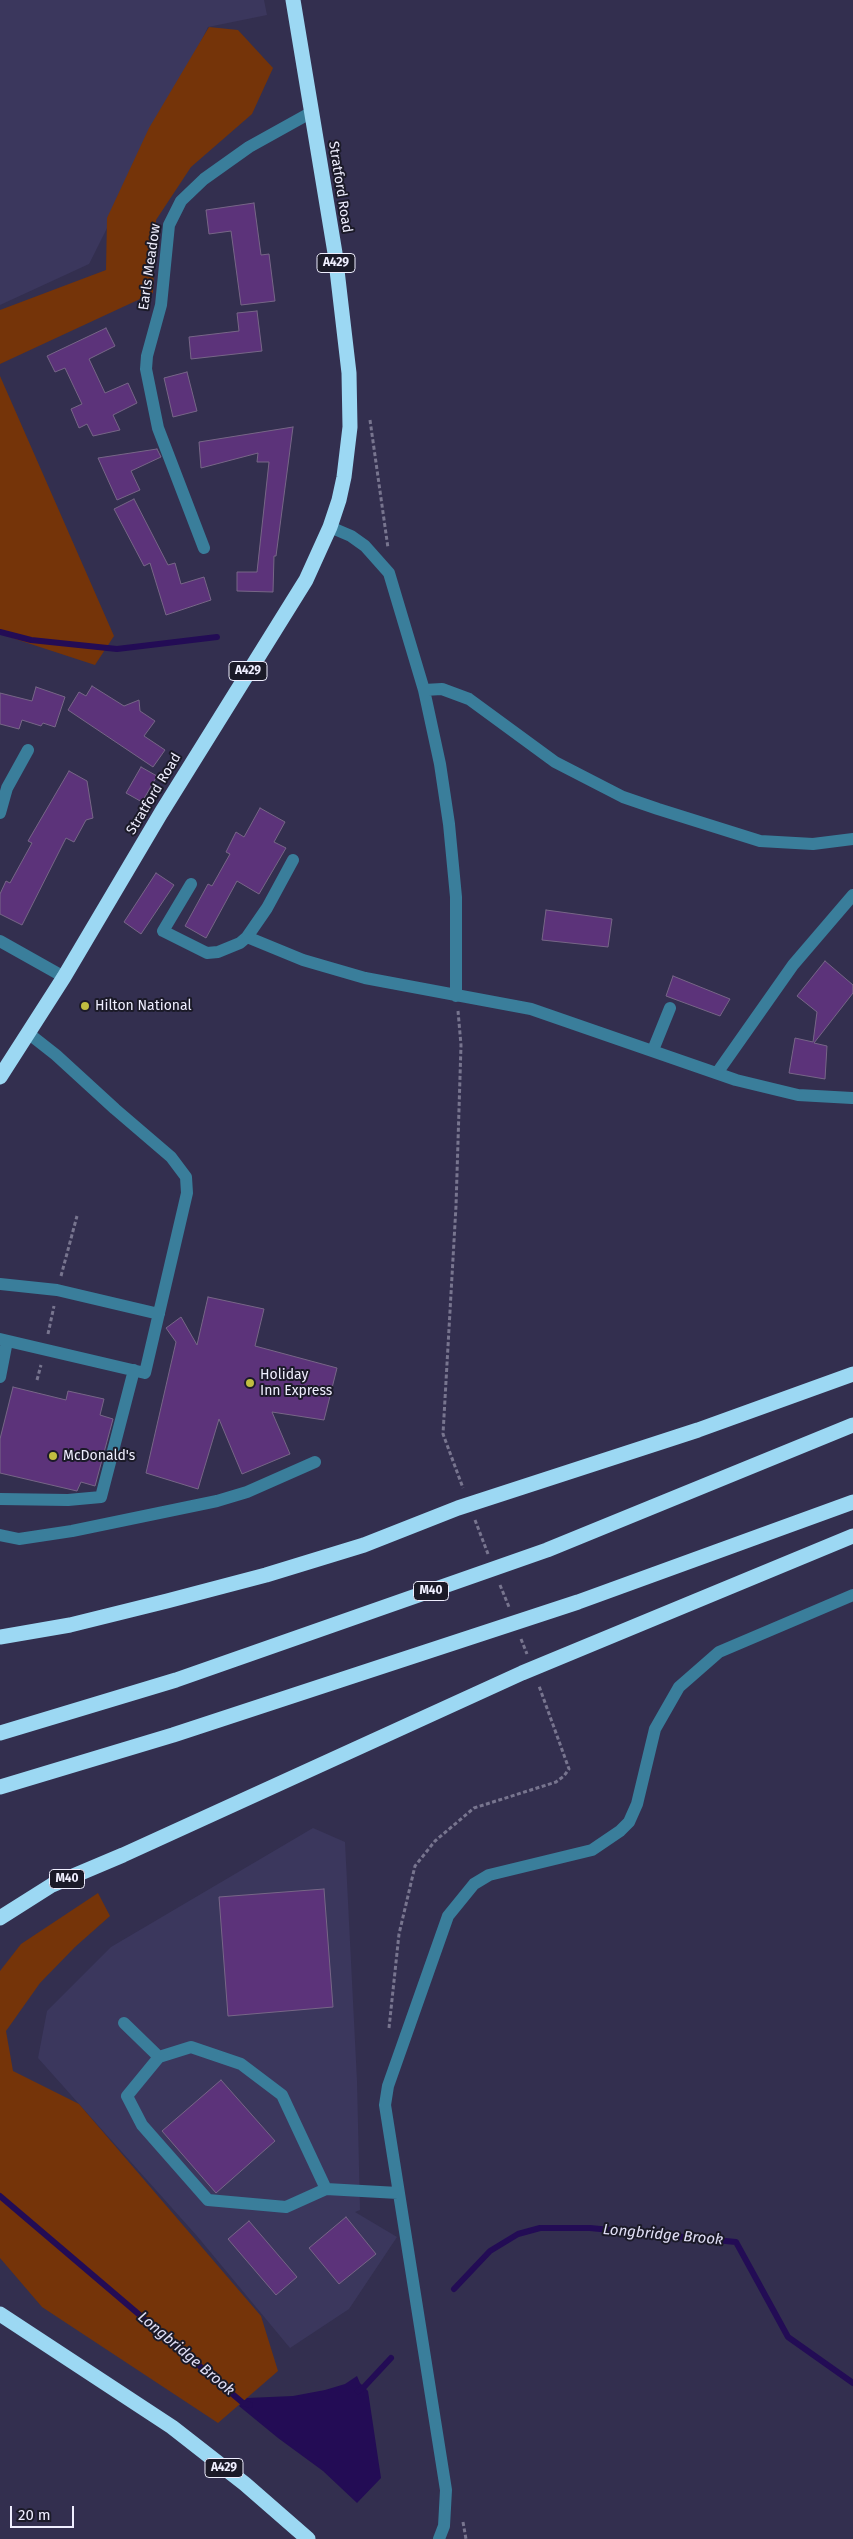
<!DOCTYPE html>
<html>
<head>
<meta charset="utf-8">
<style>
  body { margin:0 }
  #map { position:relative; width:853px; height:2539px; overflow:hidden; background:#332f4f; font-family:"Fira Sans",sans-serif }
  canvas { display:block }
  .scale { position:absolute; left:10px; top:2506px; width:64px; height:22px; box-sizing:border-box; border:2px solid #efeefe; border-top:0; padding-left:6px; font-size:15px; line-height:18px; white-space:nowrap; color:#efeefe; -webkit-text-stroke:4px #1b1a28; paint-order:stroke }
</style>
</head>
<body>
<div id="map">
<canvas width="853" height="2539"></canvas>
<div class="scale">20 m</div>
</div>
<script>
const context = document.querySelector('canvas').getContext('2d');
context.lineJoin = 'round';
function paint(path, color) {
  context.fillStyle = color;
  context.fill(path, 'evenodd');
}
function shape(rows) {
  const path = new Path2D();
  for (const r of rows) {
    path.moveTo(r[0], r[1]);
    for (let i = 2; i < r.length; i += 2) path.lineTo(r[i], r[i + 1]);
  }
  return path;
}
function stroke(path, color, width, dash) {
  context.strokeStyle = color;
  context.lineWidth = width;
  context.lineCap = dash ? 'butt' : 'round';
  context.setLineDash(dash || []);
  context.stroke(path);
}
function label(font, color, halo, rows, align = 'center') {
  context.font = font + ' "Fira Sans",sans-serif';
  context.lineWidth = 4;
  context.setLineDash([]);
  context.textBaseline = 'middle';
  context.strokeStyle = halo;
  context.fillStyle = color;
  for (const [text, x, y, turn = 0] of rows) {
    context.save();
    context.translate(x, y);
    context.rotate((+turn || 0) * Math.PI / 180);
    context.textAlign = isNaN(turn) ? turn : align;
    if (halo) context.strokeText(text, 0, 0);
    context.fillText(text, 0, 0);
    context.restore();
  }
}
const built = shape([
  [0,0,264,0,267,15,208,27,89,264,0,305],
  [313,1828,345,1842,357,2081,360,2210,355,2212,397,2237,349,2309,290,2348,197,2236,38,2058,47,2011,111,1947]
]);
const green = shape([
  [209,27,238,30,273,68,252,114,191,167,156,220,153,293,0,364,0,310,106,270,107,218,149,128],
  [0,376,114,636,95,665,0,634],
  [98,1893,110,1916,75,1947,40,1983,6,2031,13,2071,79,2104,261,2316,278,2371,218,2423,42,2307,0,2258,0,1971,21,1944]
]);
const water = shape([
  [357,2376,360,2383,368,2391,381,2478,357,2503,323,2471,278,2438,239,2406,247,2398,293,2396,325,2390,345,2384]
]);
const stream = shape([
  [0,632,31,640,117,649,217,637],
  [0,2196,243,2403,250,2405],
  [454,2289,490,2251,518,2234,540,2228,590,2228,736,2242,788,2337,853,2383],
  [358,2391,364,2387,391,2358]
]);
const building = shape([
  [254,203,261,255,269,254,275,301,241,305,231,231,209,234,206,210,254,203],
  [257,311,262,351,191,359,189,337,239,331,237,313,257,311],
  [106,328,115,346,89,359,105,393,128,383,137,403,113,415,120,430,93,436,87,424,79,428,71,409,82,404,65,368,55,372,47,356,106,328],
  [187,372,197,411,173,417,164,378,187,372],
  [293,427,276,556,274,556,273,592,237,591,237,572,257,572,269,462,257,462,258,453,201,468,199,442,293,427],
  [157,449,161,457,131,471,140,490,117,500,98,458,157,449],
  [134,499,168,565,175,563,181,584,204,577,211,600,166,615,150,563,144,566,114,509,134,499],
  [92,686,124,706,139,700,140,711,155,721,144,736,165,750,153,767,68,710,79,692,86,696,92,686],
  [36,687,65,697,55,727,43,723,41,726,22,720,19,729,0,724,0,693,32,701,36,687],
  [141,767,157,776,142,802,126,793,141,767],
  [69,771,87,781,93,818,86,820,74,842,66,838,22,925,0,914,0,894,6,881,10,883,32,843,28,841,69,771],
  [260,808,285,822,274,842,286,848,259,894,237,881,206,938,185,926,208,884,212,886,230,854,226,852,236,832,244,837,260,808],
  [156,873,174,885,141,934,124,922,156,873],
  [546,910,612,919,608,947,542,940,546,910],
  [825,961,853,985,853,993,814,1043,827,1046,825,1079,789,1073,795,1038,813,1042,817,1012,797,996,825,961],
  [673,976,730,999,720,1016,666,996,673,976],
  [208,1297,264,1309,255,1346,337,1368,324,1420,272,1412,290,1454,242,1474,219,1419,198,1489,146,1473,176,1342,166,1328,181,1317,197,1345,208,1297],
  [13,1387,66,1400,68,1391,104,1399,100,1415,113,1419,95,1486,81,1482,77,1491,0,1473,0,1439,13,1387],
  [324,1889,333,2007,228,2016,219,1897,324,1889],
  [221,2080,275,2141,216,2193,162,2131,221,2080],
  [346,2217,376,2254,339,2284,309,2248,346,2217],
  [249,2221,297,2277,276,2295,228,2239,249,2221]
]);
const path = shape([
  [370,420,388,548],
  [458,1011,461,1045,456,1206,443,1434,463,1488],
  [61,1276,77,1216],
  [48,1334,54,1306],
  [37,1380,41,1365],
  [475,1520,488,1554],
  [500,1585,509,1607],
  [521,1639,527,1654],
  [389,2028,399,1934,415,1866,435,1841,474,1808,556,1782,564,1776,569,1769,539,1686],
  [463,2522,466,2539]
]);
const minor = shape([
  [330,527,351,536,365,546,389,573,424,690,440,764,449,824,456,897,456,996],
  [204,548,158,428,146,369,147,356,161,305,169,225,181,201,204,179,249,147,312,112],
  [424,690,442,689,469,699,555,762,623,797,658,809,760,841,813,844,853,839],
  [0,813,7,788,28,750],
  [191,884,163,931,207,953,218,952,240,943,247,937,267,908,293,860],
  [247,937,303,960,365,978,531,1009,736,1080,798,1095,852,1098],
  [0,941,64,977],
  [653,1050,670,1008],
  [717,1073,793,965,853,895],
  [0,1284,57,1290,159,1314],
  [0,1339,145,1373,187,1193,186,1177,171,1157,115,1109,56,1055,28,1033],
  [0,1377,7,1341],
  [0,1499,68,1500,101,1497,134,1370],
  [0,1535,19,1539,72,1531,217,1501,247,1492,315,1462],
  [124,2023,159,2057,191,2047,241,2064,282,2095,326,2189,398,2193],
  [159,2057,127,2096,142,2125,208,2200,286,2207,326,2189],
  [439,2539,444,2526,446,2490,385,2105,388,2086,448,1916,474,1884,489,1875,592,1850,620,1831,629,1822,637,1804,655,1729,679,1687,719,1652,853,1595]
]);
const highway = shape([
  [0,1077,64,977,161,813,306,580,330,527,339,500,344,477,350,427,349,373,335,253,293,0],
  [0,1637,70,1625,167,1601,266,1575,364,1545,458,1508,698,1430,853,1374],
  [0,1733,176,1680,547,1550,853,1425],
  [0,1787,173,1735,578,1602,853,1502],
  [0,1918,52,1885,123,1855,522,1673,853,1536],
  [0,2314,172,2427,245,2484,308,2539]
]);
const markers = [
  [85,1006,5,"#c0be40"],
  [250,1383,5,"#c0be40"],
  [53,1456,5,"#c0be40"]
];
const shields = [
  [336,263,38],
  [248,671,38],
  [431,1591,35],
  [67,1879,35],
  [224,2468,38]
];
const shieldNames = [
  ["A429",336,263],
  ["A429",248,671],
  ["M40",431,1591],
  ["M40",67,1879],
  ["A429",224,2468]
];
const streetNames = [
  ["Stratford Road",340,187,81],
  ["Earls Meadow",150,267,-82],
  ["Stratford Road",154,794,-59]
];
const poiNames = [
  ["Hilton National",95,1006],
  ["Holiday",260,1375],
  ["Inn Express",260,1391],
  ["McDonald's",63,1456]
];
const waterNames = [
  ["Longbridge Brook",663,2235,5],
  ["Longbridge Brook",186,2354,40]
];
paint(built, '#3b375d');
paint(green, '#753409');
paint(water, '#230c55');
stroke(stream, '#230c55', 6);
paint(building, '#5c337a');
stroke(building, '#776687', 1);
stroke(path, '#78758f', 3, [4, 2.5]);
stroke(minor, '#3a7e9b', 12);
stroke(highway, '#9cd8f3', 15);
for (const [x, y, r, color] of markers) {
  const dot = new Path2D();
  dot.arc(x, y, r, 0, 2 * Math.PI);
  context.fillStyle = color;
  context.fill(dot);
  stroke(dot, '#1b1a28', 2);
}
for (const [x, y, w] of shields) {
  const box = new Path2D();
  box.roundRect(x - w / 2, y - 9.5, w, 19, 4);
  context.fillStyle = '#1b1a28';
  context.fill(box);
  stroke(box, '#efeefe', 1);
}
label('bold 12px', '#efeefe', null, shieldNames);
label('14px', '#efeefe', '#1b1a28', streetNames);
label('14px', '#efeefe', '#1b1a28', poiNames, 'left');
label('italic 15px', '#e1dff6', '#1b1a28', waterNames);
</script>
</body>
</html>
